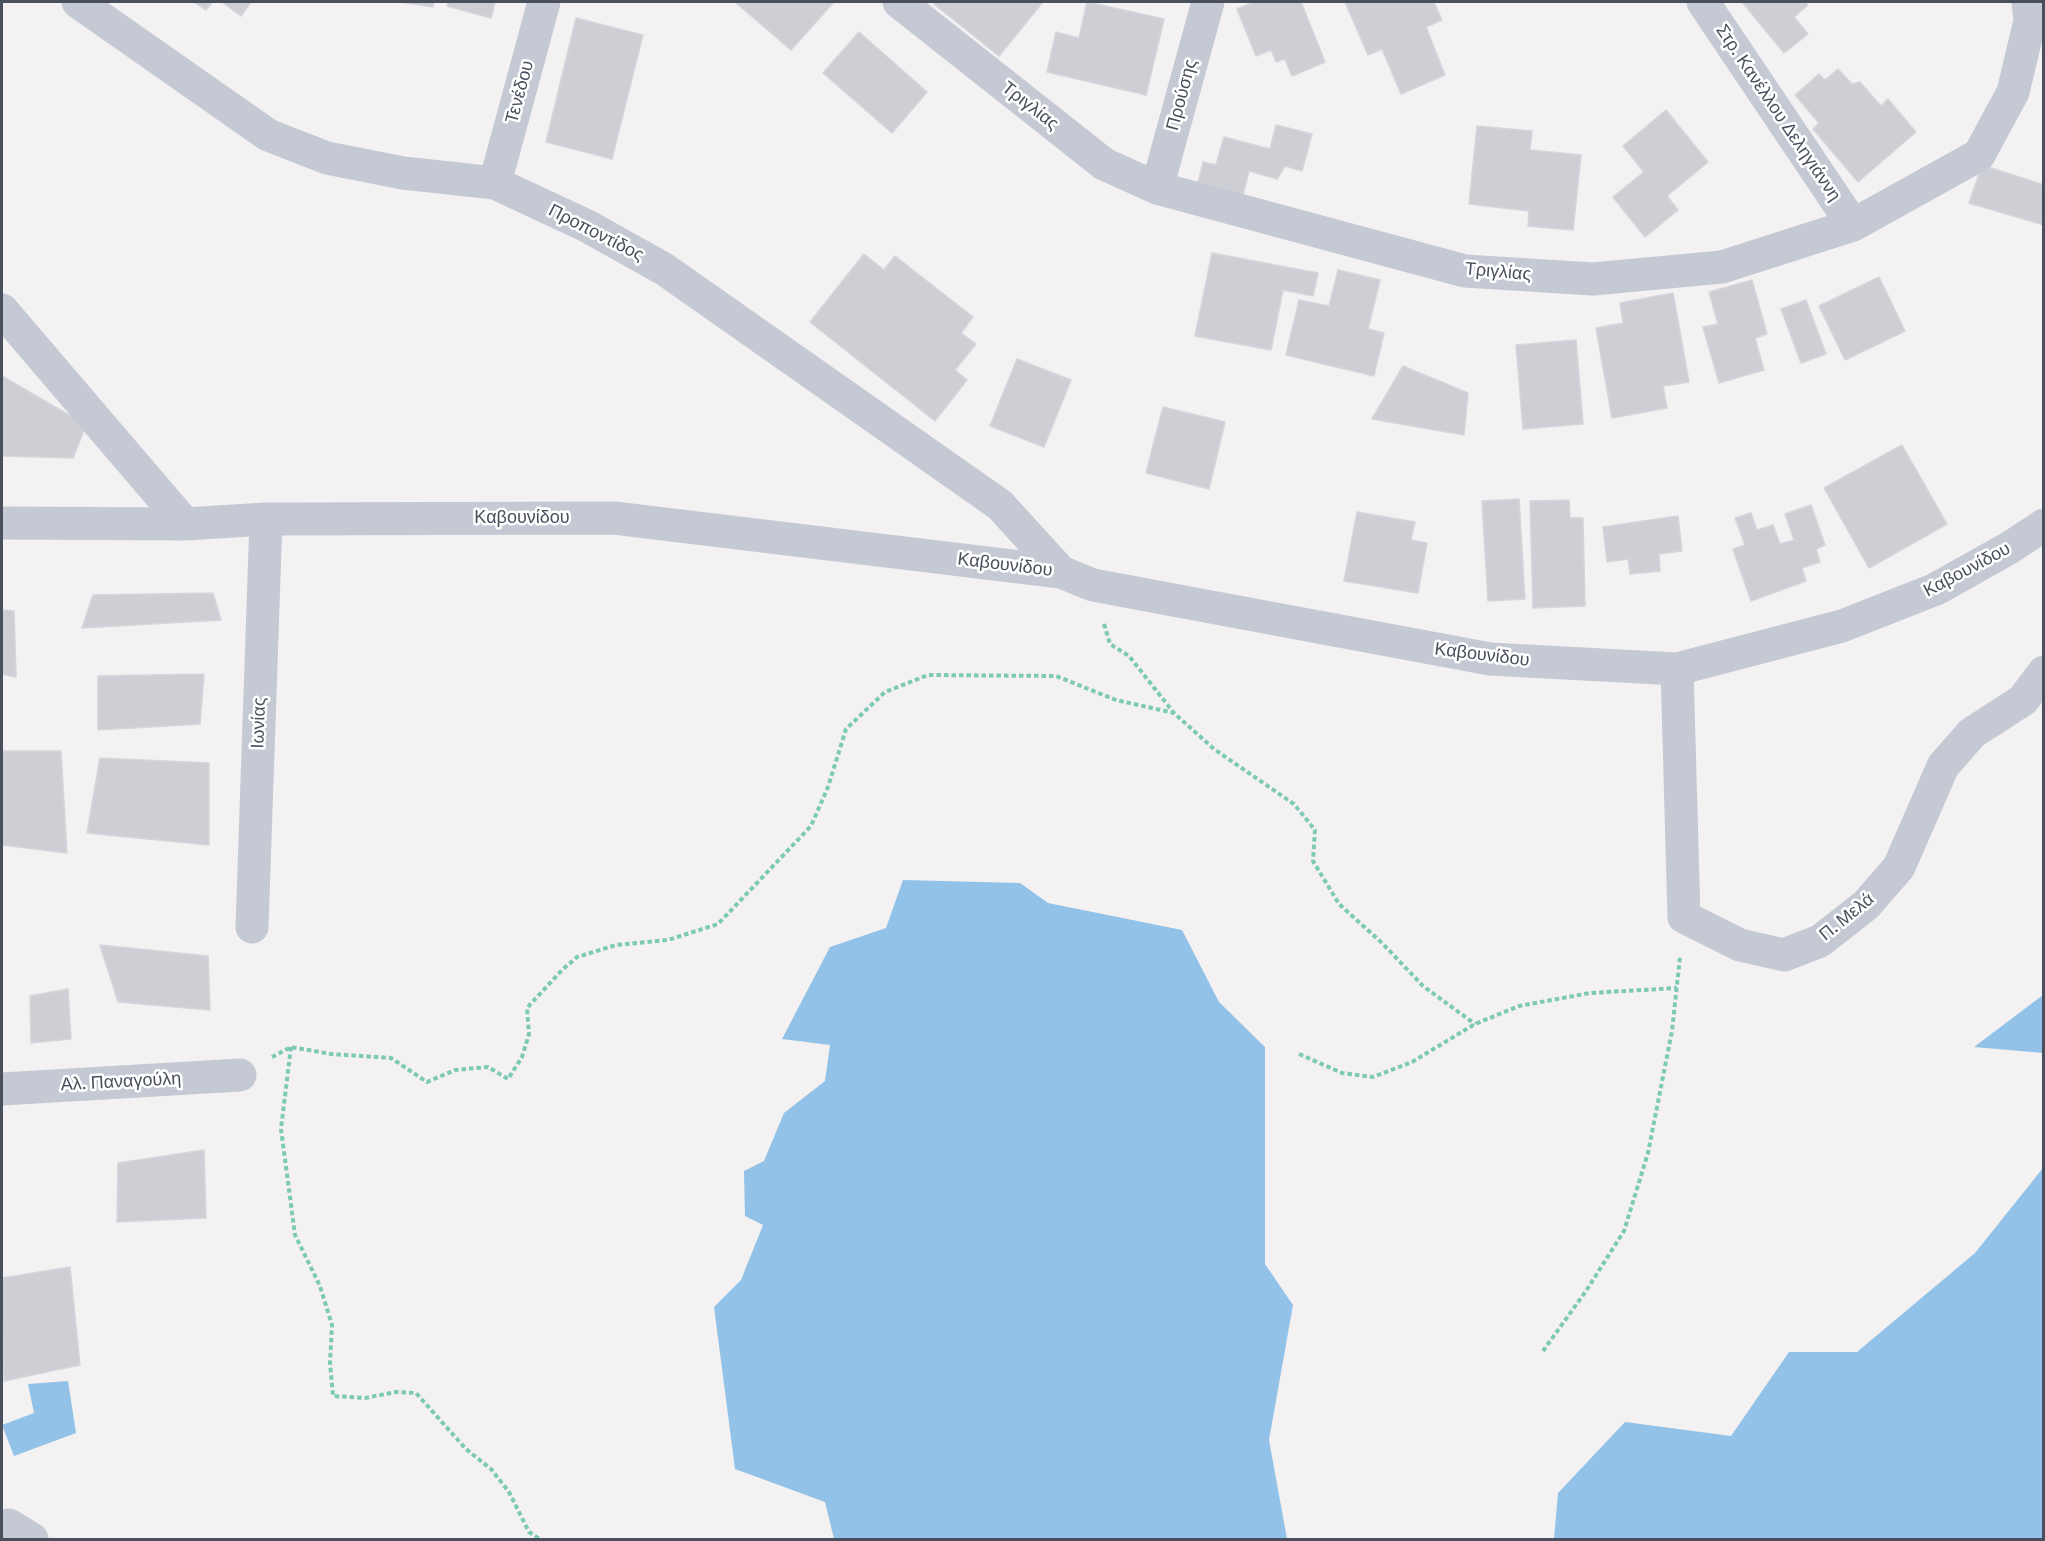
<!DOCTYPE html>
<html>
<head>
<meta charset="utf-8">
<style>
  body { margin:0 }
  #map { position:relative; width:2045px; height:1541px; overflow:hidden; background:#f3f1f1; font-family:Rubik,sans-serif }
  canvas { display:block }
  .frame { position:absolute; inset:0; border:3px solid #494f5d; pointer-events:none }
</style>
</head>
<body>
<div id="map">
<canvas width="2045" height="1541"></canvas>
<div class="frame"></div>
</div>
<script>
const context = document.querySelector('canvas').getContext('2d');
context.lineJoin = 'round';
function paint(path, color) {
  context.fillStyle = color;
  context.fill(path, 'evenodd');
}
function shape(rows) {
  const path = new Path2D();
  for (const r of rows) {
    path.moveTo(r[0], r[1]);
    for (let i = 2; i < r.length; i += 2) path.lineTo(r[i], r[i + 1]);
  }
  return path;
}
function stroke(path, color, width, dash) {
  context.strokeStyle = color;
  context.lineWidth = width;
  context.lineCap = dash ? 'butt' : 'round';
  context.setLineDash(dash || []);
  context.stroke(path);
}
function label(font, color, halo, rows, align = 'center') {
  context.font = font + ' Rubik,sans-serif';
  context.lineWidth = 5;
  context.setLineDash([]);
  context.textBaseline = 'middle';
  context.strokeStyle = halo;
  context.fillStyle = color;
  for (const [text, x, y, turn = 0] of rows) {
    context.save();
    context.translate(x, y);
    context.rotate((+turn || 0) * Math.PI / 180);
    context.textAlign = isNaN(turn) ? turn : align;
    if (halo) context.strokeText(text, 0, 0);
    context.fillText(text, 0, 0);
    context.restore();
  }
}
const water = shape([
  [903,880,1020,883,1048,903,1182,930,1219,1002,1265,1047,1265,1264,1293,1305,1269,1440,1287,1539,834,1539,825,1502,735,1469,714,1307,741,1280,763,1225,745,1216,744,1171,764,1161,784,1113,825,1081,830,1045,782,1039,830,947,886,928],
  [2043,995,2043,1053,1974,1047],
  [2043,1168,2043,1539,1554,1539,1558,1493,1625,1422,1731,1436,1789,1352,1857,1352,1975,1253],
  [68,1381,76,1433,14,1456,2,1425,34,1413,28,1384]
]);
const building = shape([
  [194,2,213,2,206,10,194,2],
  [222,2,251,2,241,16,222,2],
  [401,2,434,2,433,7,401,2],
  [448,2,495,2,491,18,447,6,448,2],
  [735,2,834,2,791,50,735,2],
  [936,2,1043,2,999,56,934,4,936,2],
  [1087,2,1164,19,1146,95,1047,72,1056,32,1079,38,1087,2],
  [1254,2,1301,2,1325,62,1292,76,1285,59,1276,62,1271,50,1256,56,1237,9,1254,2],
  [1345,2,1434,2,1442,20,1426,27,1445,75,1401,94,1382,49,1368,55,1345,2],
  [1742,2,1805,2,1808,5,1794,17,1808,34,1784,53,1742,2],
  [576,18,643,35,612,159,546,142,576,18],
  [859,32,927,92,892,133,823,73,859,32],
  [1838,69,1852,84,1860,82,1881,106,1888,99,1916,132,1858,182,1813,129,1819,123,1795,95,1819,74,1825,80,1838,69],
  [1666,110,1708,162,1667,196,1678,210,1645,237,1613,197,1644,172,1623,146,1666,110],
  [1276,125,1312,134,1302,171,1285,166,1277,179,1249,171,1243,195,1198,183,1203,162,1216,165,1224,137,1270,149,1276,125],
  [1477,126,1532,131,1530,150,1581,155,1573,230,1528,226,1529,211,1469,204,1477,126],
  [1982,165,2044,185,2044,225,1969,203,1982,165],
  [1212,253,1318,273,1313,296,1283,290,1271,350,1195,336,1212,253],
  [864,254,884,270,895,256,973,317,961,333,976,344,955,370,967,380,935,421,810,322,864,254],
  [1338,270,1380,280,1368,329,1384,333,1374,376,1286,355,1299,300,1329,306,1338,270],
  [1879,277,1905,331,1845,360,1819,306,1879,277],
  [1752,280,1767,334,1755,338,1764,370,1719,383,1703,327,1718,324,1709,292,1752,280],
  [1673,293,1689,382,1663,386,1667,408,1612,418,1596,328,1623,323,1620,303,1673,293],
  [1806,300,1826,354,1801,363,1781,309,1806,300],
  [1576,340,1583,424,1523,429,1516,345,1576,340],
  [1017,359,1071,380,1044,447,990,426,1017,359],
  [1403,366,1468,393,1464,435,1372,419,1403,366],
  [2,376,86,425,73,458,2,456,2,376],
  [1163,407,1225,422,1209,489,1146,473,1163,407],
  [1902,445,1947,524,1869,568,1824,488,1902,445],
  [1519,499,1525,599,1488,601,1482,501,1519,499],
  [1569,500,1570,518,1583,518,1585,606,1533,608,1530,501,1569,500],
  [1811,505,1825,545,1816,549,1820,562,1802,568,1806,581,1751,601,1733,549,1745,545,1735,518,1751,513,1757,530,1773,525,1780,544,1794,540,1785,514,1811,505],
  [1357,512,1415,522,1411,540,1427,543,1418,593,1344,581,1357,512],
  [1678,516,1682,551,1659,554,1660,571,1630,574,1628,559,1607,562,1603,527,1678,516],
  [213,593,221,620,82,628,93,595,213,593],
  [2,610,14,611,16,677,2,674,2,610],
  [204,674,200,724,98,730,98,676,204,674],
  [2,751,61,751,67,853,2,845,2,751],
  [100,758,209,763,209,845,87,833,100,758],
  [100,945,208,956,210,1010,118,1002,100,945],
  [68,989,71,1039,31,1043,30,996,68,989],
  [204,1150,206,1218,117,1222,118,1163,204,1150],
  [70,1267,80,1365,4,1381,2,1278,70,1267]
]);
const path = shape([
  [1104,624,1110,644,1129,656,1174,713,1214,749,1294,804,1315,830,1313,861,1339,904,1382,943,1423,986,1475,1024],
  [291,1047,281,1129,295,1235,320,1286,332,1325,330,1363,333,1396,365,1398,396,1392,416,1393,466,1449,491,1469,509,1492,529,1532,541,1540],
  [1299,1054,1342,1073,1373,1077,1412,1062,1475,1024,1519,1006,1590,993,1677,988],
  [272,1057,291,1047,331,1054,391,1058,427,1082,455,1070,488,1067,508,1079,522,1057,529,1034,527,1008,562,970,577,957,616,945,668,940,718,924,811,826,828,787,846,729,885,692,928,675,1056,676,1116,700,1174,713],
  [1543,1351,1586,1291,1624,1231,1648,1153,1672,1031,1680,957]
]);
const minor = shape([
  [78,2,268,135,327,158,403,173,495,183,587,226,664,269,1000,505,1061,572],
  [899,2,1104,164,1157,188,1465,271,1593,279,1722,267,1853,225,1979,155,2013,92,2030,21,2028,2],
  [1703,2,1853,225],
  [495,183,544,2],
  [1157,188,1208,2],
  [2,310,185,524],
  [2,523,185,524,266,519,614,518,1061,572,1093,585,1490,659,1677,669,1842,626,1936,589,2009,548,2044,525],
  [1677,669,1684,917,1740,945,1784,955,1820,941,1866,905,1899,867,1943,766,1972,733,2023,700,2044,672],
  [252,927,266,519],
  [2,1089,240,1075],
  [2,1528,9,1525,32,1539]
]);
const streetNames = [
  ["Τενέδου",520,92,-75],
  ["Προύσης",1182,95,-75],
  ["Τριγλίας",1030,106,38],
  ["Στρ. Κανέλλου Δεληγιάννη",1778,113,56],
  ["Προποντίδος",596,233,27],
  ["Τριγλίας",1498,272,5],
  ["Καβουνίδου",522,518],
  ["Καβουνίδου",1005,565,7],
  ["Καβουνίδου",1967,570,-28],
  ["Καβουνίδου",1482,655,7],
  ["Ιωνίας",259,723,-88],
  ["Π. Μελά",1847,917,-39],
  ["Αλ. Παναγούλη",121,1082,-3]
];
paint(water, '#92c2e7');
paint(building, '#cecfd5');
stroke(building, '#d5d5db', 1.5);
stroke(path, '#7cc9b5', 4, [4.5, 3]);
stroke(minor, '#c5c9d4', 33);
label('18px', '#494f5d', '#fff', streetNames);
</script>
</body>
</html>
